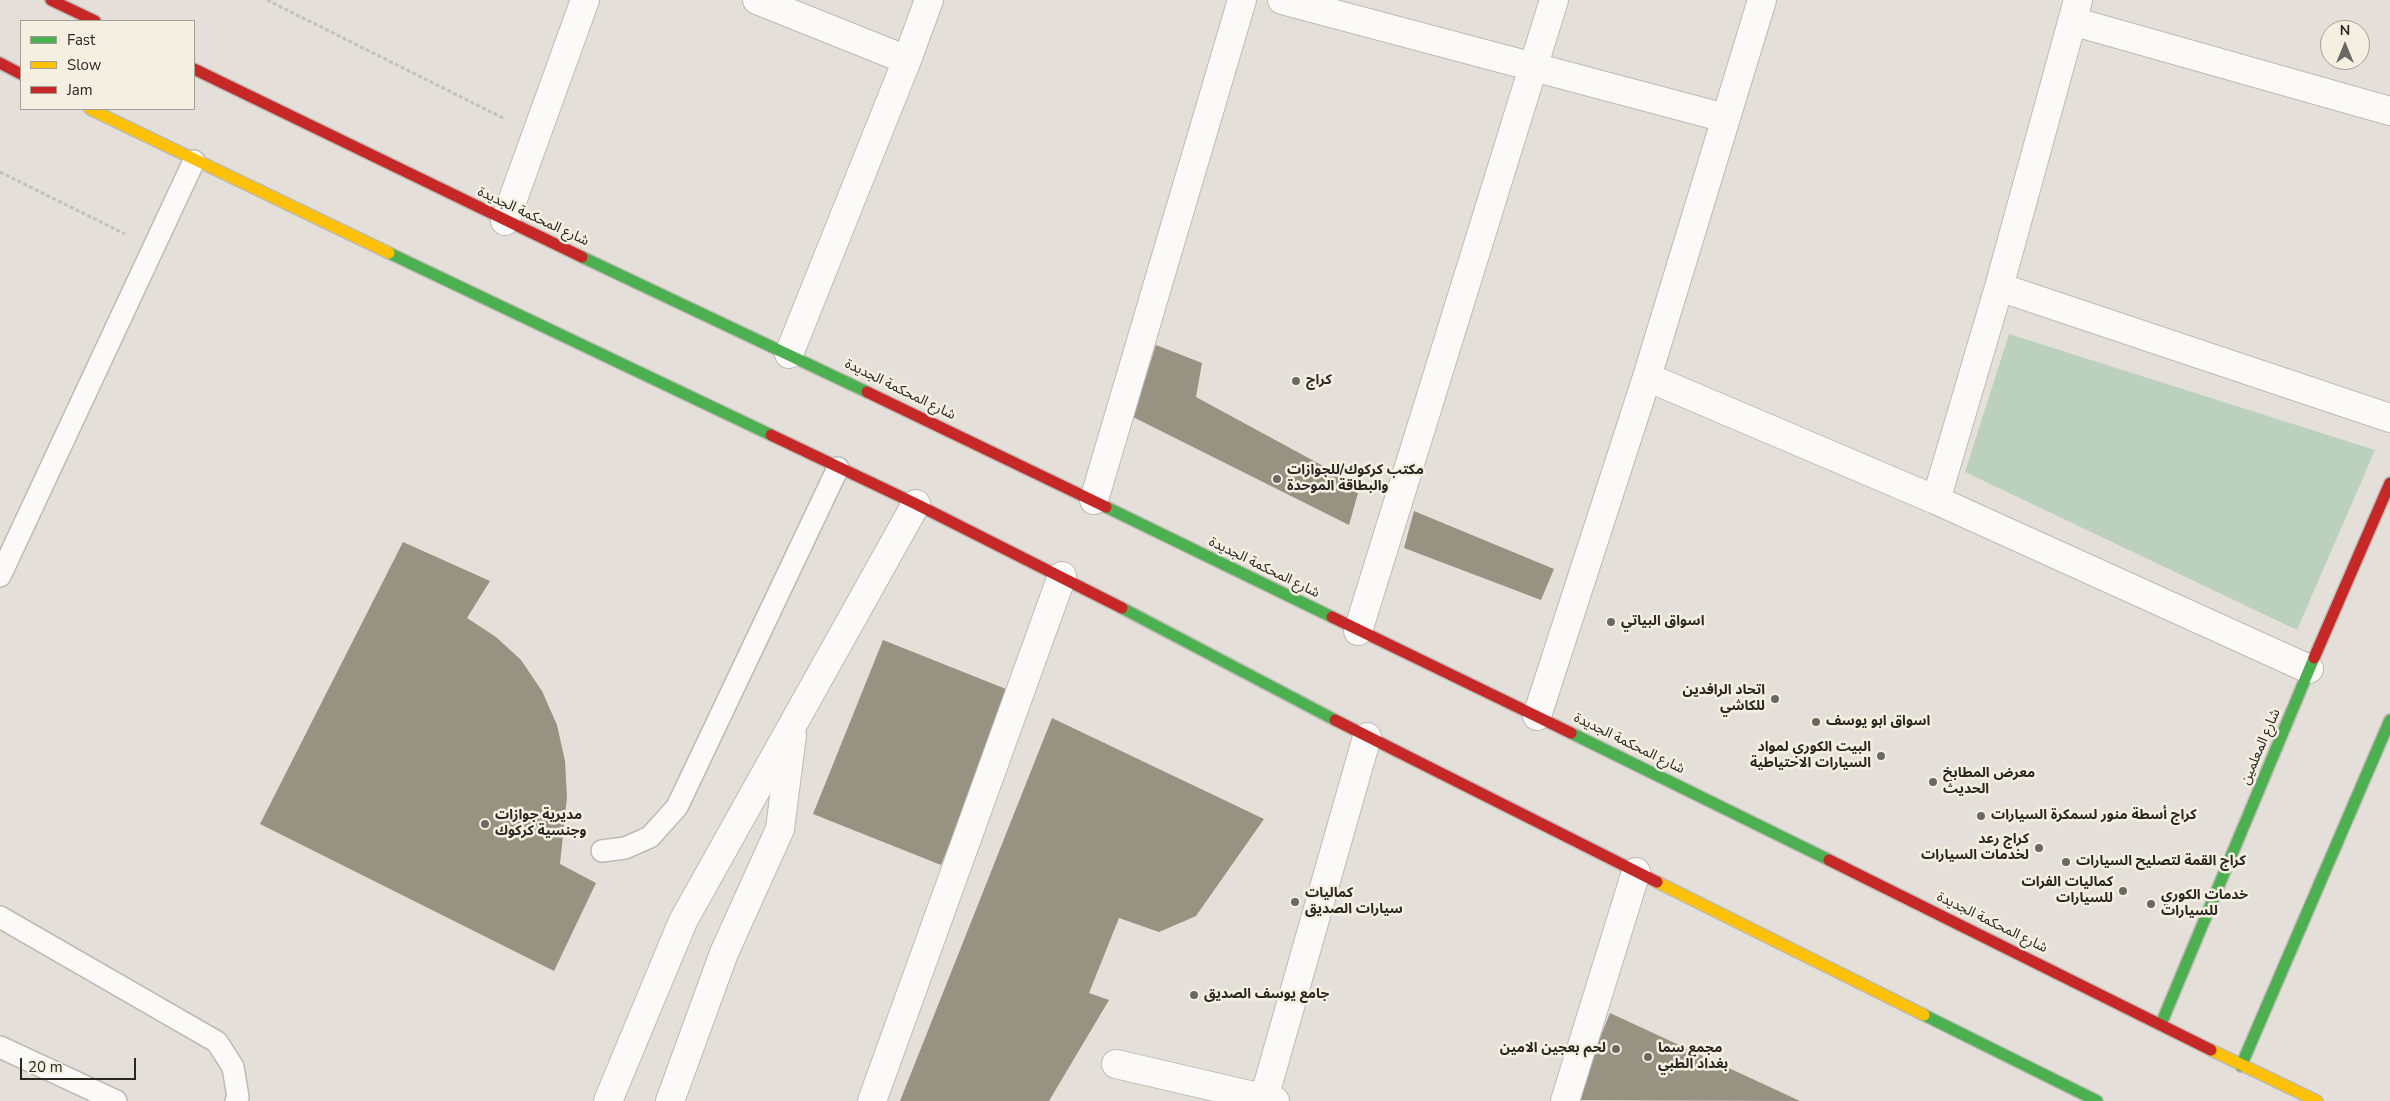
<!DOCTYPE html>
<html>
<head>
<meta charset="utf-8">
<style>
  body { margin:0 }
  #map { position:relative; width:2390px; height:1101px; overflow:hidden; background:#e4e0d9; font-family:"Nunito Sans",sans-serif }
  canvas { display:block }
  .legend { position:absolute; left:20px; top:20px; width:175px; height:90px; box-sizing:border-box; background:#f5efe1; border:1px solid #a39f95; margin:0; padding:6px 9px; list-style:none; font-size:15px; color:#292722 }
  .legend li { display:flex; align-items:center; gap:10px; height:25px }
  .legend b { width:25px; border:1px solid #a39f95 }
  .north { position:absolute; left:2320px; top:20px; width:50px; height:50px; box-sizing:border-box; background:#f5efe1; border:1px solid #a39f95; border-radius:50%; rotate:0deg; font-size:14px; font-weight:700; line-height:20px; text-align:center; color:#292722 }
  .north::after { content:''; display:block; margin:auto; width:18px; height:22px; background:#6a6862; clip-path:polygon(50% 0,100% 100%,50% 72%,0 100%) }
  .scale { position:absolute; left:20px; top:1058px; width:116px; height:22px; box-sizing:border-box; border:2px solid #292722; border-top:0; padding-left:6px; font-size:15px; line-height:18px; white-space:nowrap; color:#292722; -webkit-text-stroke:4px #f5efe1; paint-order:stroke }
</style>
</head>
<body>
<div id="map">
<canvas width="2390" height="1101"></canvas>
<ul class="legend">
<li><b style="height:6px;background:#4caf50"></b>Fast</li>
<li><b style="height:6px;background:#ffc107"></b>Slow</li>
<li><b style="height:6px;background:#c62828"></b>Jam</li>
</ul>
<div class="north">N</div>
<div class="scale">20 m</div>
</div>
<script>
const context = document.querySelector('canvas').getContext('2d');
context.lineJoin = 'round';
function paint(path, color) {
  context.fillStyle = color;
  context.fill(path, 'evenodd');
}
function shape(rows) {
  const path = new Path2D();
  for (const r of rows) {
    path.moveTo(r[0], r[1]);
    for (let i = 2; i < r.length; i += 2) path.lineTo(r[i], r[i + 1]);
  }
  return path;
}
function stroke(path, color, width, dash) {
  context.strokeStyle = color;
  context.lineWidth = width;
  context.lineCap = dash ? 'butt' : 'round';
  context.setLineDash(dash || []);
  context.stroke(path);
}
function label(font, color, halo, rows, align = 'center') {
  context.font = font + ' "Nunito Sans","Noto Sans Arabic",sans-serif';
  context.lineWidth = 5;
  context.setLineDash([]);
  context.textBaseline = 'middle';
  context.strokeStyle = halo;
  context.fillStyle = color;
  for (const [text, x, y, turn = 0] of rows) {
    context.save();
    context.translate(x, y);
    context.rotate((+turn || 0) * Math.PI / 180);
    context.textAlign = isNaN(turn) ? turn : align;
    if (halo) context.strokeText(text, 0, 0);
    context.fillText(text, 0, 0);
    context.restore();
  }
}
const green = shape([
  [2009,334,2375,450,2297,630,1965,472]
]);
const building = shape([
  [1156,345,1202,363,1196,397,1360,486,1349,525,1133,417],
  [1414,511,1554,569,1541,600,1404,548],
  [403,542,490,581,467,618,496,637,521,660,542,691,557,725,565,761,567,797,560,864,596,883,554,971,260,824],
  [883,640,1011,691,941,865,813,814],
  [1052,718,1264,819,1196,916,1159,932,1119,918,1089,993,1109,1000,1049,1101,900,1101],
  [1610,1013,1800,1101,1575,1100]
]);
const path = shape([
  [267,0,505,119],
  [0,172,125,234]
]);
const lane = shape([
  [0,576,194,161],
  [602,851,625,848,650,837,677,807,838,468],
  [0,917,217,1042,233,1067,238,1097,236,1101],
  [0,1047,116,1101]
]);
const street = shape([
  [757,0,907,60],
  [1282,0,1725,118],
  [2072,21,2390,111],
  [505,221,585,0],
  [1999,287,2390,418],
  [789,354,907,60,929,0],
  [1647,377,1936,500,2309,669],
  [1094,500,1242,0],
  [1936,500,1999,287,2078,0],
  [1358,631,1554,0],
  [1537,716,1647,377,1762,0],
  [1116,1064,1275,1101],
  [1264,1098,1367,737],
  [608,1101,683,921,916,504],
  [670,1101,724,953,780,829,792,735],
  [872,1101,1062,576],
  [1565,1101,1636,872]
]);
const fast = shape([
  [389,253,771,435],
  [582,257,867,392],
  [1106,507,1332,617],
  [1122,608,1335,720],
  [1571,733,1829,860],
  [1924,1015,2097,1101],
  [2161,1024,2314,658],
  [2241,1066,2390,720]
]);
const slow = shape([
  [90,109,389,253],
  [1657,882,1924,1015],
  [2211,1050,2317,1101]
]);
const jam = shape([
  [51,0,95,21],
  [0,63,21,74],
  [194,69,582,257],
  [867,392,1106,507],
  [771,435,916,504,1122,608],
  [1332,617,1571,733],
  [2314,658,2390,483],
  [1335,720,1657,882],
  [1829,860,2211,1050]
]);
const markers = [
  [1296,381,5,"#6a6862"],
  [1277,479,5,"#6a6862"],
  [1611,622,5,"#6a6862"],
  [1775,699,5,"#6a6862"],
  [1816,722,5,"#6a6862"],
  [1881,756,5,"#6a6862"],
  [1933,782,5,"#6a6862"],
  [1981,816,5,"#6a6862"],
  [485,824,5,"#6a6862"],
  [2039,848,5,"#6a6862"],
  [2066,862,5,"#6a6862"],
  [2123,891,5,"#6a6862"],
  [1295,902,5,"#6a6862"],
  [2151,904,5,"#6a6862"],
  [1194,995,5,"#6a6862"],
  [1616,1049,5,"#6a6862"],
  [1648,1057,5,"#6a6862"]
];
const streetNames = [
  ["شارع المحكمة الجديدة",533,217,25],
  ["شارع المحكمة الجديدة",900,390,26],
  ["شارع المحكمة الجديدة",1264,568,26],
  ["شارع المحكمة الجديدة",1629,744,26],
  ["شارع المعلمين",2261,747,-67],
  ["شارع المحكمة الجديدة",1992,923,26]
];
const poiNames = [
  ["كراج",1306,381],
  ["مكتب كركوك/للجوازات",1287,471],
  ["والبطاقة الموحدة",1287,487],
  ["اسواق البياتي",1621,622],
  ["اتحاد الرافدين",1765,691,"right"],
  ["للكاشي",1765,707,"right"],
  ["اسواق ابو يوسف",1826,722],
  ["البيت الكوري لمواد",1871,748,"right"],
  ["السيارات الاحتياطية",1871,764,"right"],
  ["معرض المطابخ",1943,774],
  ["الحديث",1943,790],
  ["مديرية جوازات",495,816],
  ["وجنسية كركوك",495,832],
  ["كراج أسطة منور لسمكرة السيارات",1991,816],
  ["كراج رعد",2029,840,"right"],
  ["لخدمات السيارات",2029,856,"right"],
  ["كراج القمة لتصليح السيارات",2076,862],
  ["كماليات الفرات",2113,883,"right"],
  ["للسيارات",2113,899,"right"],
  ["كماليات",1305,894],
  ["سيارات الصديق",1305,910],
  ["خدمات الكوري",2161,896],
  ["للسيارات",2161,912],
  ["جامع يوسف الصديق",1204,995],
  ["لحم بعجين الامين",1606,1049,"right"],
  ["مجمع سما",1658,1049],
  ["بغداد الطبي",1658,1065]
];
paint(green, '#bbd0bd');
paint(building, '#989283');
stroke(lane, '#bdbab4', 24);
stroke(street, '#bdbab4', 30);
stroke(fast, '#bdbab4', 14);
stroke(slow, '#bdbab4', 14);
stroke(jam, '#bdbab4', 14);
stroke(path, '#c2c1bf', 3, [4, 2.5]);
stroke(lane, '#fbfaf9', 21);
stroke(street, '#fbfaf9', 28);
stroke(fast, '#4caf50', 11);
stroke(slow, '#ffc107', 11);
stroke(jam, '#c62828', 11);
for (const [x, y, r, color] of markers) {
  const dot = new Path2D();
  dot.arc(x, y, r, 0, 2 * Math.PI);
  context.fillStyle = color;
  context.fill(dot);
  stroke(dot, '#f5efe1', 2);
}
label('14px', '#292722', '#f5efe1', streetNames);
label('bold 14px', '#292722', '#f5efe1', poiNames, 'left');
</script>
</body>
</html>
